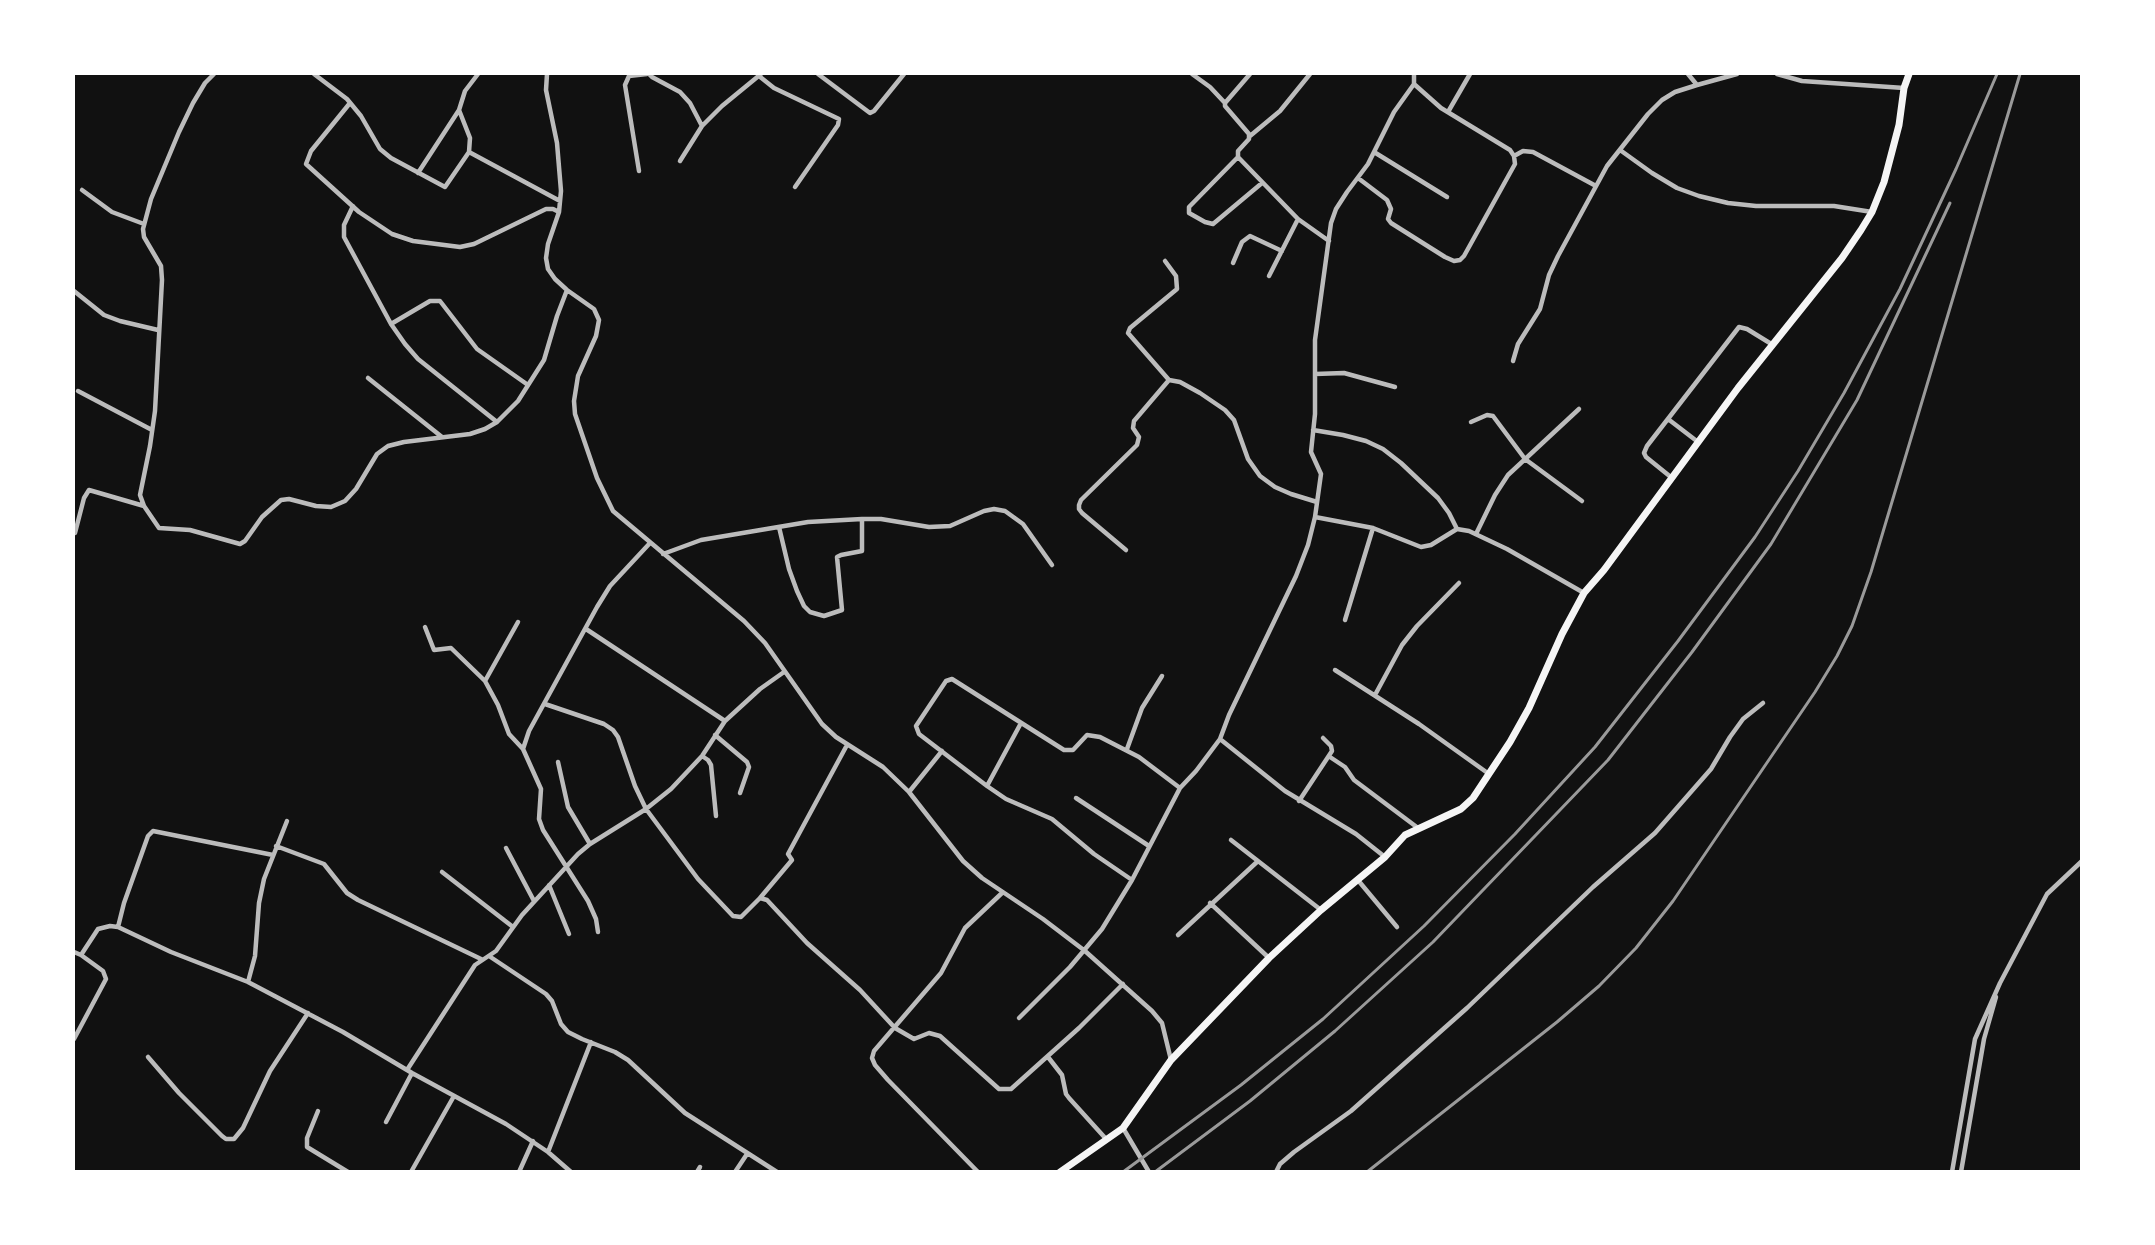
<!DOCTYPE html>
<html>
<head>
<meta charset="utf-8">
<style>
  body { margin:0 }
  #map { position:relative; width:2155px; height:1245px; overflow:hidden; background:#111; font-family:"Nunito Sans",sans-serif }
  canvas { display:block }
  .frame { position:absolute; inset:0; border:75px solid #fff; pointer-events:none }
</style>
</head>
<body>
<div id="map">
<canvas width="2155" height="1245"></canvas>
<div class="frame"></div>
</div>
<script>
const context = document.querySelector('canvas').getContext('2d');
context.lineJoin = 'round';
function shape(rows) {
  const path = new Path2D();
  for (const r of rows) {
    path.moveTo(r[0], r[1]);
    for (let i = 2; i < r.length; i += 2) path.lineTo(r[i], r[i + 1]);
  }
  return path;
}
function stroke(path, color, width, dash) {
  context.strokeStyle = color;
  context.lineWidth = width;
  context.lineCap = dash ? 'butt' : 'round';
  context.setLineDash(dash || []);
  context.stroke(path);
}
const minor = shape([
  [214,74,205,83,193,103,179,132,151,199,143,229,144,237,161,266,162,280,155,411,150,446,140,495,144,506,159,528,190,530,240,544,245,541,262,517,281,500,289,499,316,506,331,507,345,501,356,489,377,454,388,446,404,442,470,434,485,429,497,422,518,401,544,360,557,316,567,290],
  [314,74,347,99,361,116,380,149,391,158,445,187,469,152,470,138,459,110,465,91,478,74],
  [547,74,546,90,557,143,561,191,559,212,548,244,546,258,548,269,555,279,567,290,594,309,599,320,596,336,578,376,574,401,575,414,597,478,613,511,744,621,765,643,822,724,836,737,883,767,909,792,963,861,982,878,1043,919,1085,951,1152,1011,1162,1023,1171,1060],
  [649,74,652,77,680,92,690,103,702,126],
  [818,74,870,113,874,111,904,74],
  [1192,74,1210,87,1225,103],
  [1250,74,1225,103,1225,106,1249,134,1249,139,1238,151,1238,157,1298,219,1329,241],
  [1688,74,1697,85,1737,74],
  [1777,74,1802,81,1904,88],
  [759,76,774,88,839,119,838,125,795,187],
  [350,103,311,151,306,164,359,212,392,234,413,241,460,247,474,244,546,209,553,209,559,212],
  [1448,112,1470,74],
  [1250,136,1280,111,1310,74],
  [1620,150,1652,173,1677,188,1699,196,1728,203,1756,206,1834,206,1872,212],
  [469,152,560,201],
  [1374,152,1447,197],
  [1514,156,1523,151,1533,152,1596,186],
  [1238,157,1189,207,1189,213,1205,222,1213,224,1262,183],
  [680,161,702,126,722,106,761,74],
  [639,171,625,85,629,76,647,74],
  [418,173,459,110],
  [1358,178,1387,200,1391,209,1388,219,1391,223,1445,257,1454,261,1460,260,1464,256,1510,173,1515,164,1514,156,1510,150,1441,108,1414,84],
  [82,190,112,212,144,224],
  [353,206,344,225,344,237,391,324,405,344,418,359,497,422],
  [1165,261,1176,276,1177,289,1130,328,1128,333,1169,380],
  [1233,263,1242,242,1250,236,1282,251],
  [1269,276,1298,219],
  [74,291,104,315,120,321,158,330],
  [391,324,430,301,440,301,477,349,528,385],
  [1513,361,1518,344,1540,309,1549,275,1558,256,1607,166,1648,114,1662,100,1675,92,1697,85],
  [1315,374,1344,373,1395,387],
  [368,378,442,437],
  [78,391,152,430],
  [1668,419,1698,442],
  [1471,422,1487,415,1493,416,1525,459,1582,501],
  [1313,430,1343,435,1366,441,1383,449,1401,463,1438,498,1449,513,1457,529],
  [1672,478,1646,457,1644,453,1647,446,1739,327,1747,329,1773,345],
  [1315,517,1321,474,1311,452,1315,414,1315,340,1331,223,1336,209,1347,192,1368,164,1394,112,1414,84,1414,74],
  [779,527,789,569,797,591,804,606,810,612,824,616,842,610,837,557,841,555,862,551,862,519],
  [75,533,84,498,89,490,144,506],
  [1476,534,1495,495,1508,475,1579,409],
  [1126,550,1082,513,1079,509,1079,505,1081,500,1137,445,1139,437,1133,428,1134,421,1169,380,1180,382,1200,393,1225,410,1234,420,1248,459,1260,476,1275,487,1291,494,1317,502],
  [663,554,701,540,808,522,862,519,881,519,929,527,950,526,984,511,994,509,1005,511,1023,524,1052,565],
  [1345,620,1373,528],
  [425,627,434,650,451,648,485,681,498,705,509,734,523,749],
  [586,629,725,721],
  [1335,670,1419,724,1489,774],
  [485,681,518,622],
  [1375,695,1402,645,1417,626,1459,583],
  [545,704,604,724,613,730,618,737,635,786,646,809,698,879,733,916,741,917,760,898,767,900,807,943,860,990,895,1028,914,1039,929,1033,940,1036,999,1089,1011,1089,1079,1028,1123,984],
  [715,735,747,762,749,767,740,793],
  [1220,739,1285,791,1356,834,1385,857],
  [1127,749,1142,708,1162,676],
  [702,756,708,760,711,765,716,816],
  [1330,757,1345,767,1354,780,1418,828],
  [558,762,568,807,590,844],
  [987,786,1021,723],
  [909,792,942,751],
  [1076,798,1149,846],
  [1299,801,1332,751,1331,746,1323,738],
  [1231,840,1321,910],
  [276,846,324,864,347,893,358,900,481,959],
  [506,848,534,901],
  [442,872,513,927],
  [1357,879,1397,927],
  [1132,880,1094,854,1052,819,1006,799,987,786,919,734,916,726,946,681,952,679,1064,750,1073,750,1087,735,1100,737,1139,757,1180,788],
  [549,885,569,934],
  [760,898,792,860,788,854,847,745],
  [1210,903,1269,958],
  [118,927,124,903,148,836,153,831,273,855],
  [598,932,596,919,588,901,543,830,539,819,541,789,523,749,529,731,597,607,610,586,650,543],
  [1178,935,1258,861],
  [74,952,81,955,98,929,110,926,118,927,171,952,248,982,343,1032,412,1073,506,1124,548,1152,571,1172],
  [489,956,546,994,552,1001,561,1024,568,1032,582,1039,615,1052,628,1060,685,1113,777,1172],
  [248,982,255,956,259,903,264,879,287,821],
  [1019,1018,1070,967,1102,929,1132,880,1180,788,1196,771,1220,739,1229,715,1296,576,1308,545,1315,517,1373,528,1421,547,1431,545,1457,529,1469,531,1507,549,1584,593],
  [74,1039,106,979,103,971,81,955],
  [148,1057,179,1093,222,1136,226,1139,234,1139,243,1128,270,1071,308,1013],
  [1048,1057,1062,1075,1066,1094,1069,1098,1107,1140],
  [407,1070,475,965,496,951,522,915,578,854,590,844,646,809,671,789,702,756,725,721,760,689,784,672],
  [318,1111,307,1138,307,1147,348,1172],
  [386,1122,412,1073],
  [1123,1128,1149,1172],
  [548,1152,591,1042],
  [411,1172,454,1096],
  [519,1172,533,1141],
  [697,1172,700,1167],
  [735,1172,747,1154],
  [978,1172,888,1080,875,1065,872,1058,874,1051,941,973,965,928,1002,893],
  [1276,1172,1280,1164,1294,1152,1351,1111,1467,1008,1593,887,1655,833,1711,769,1730,737,1743,719,1763,703],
  [1952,1172,1975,1039,2000,983,2047,894,2082,861],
  [1961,1172,1984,1039,1996,997]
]);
const secondary = shape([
  [1060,1172,1123,1128,1171,1060,1269,958,1321,910,1385,857,1405,835,1461,809,1473,798,1510,742,1529,708,1562,634,1584,593,1604,570,1738,388,1842,258,1861,230,1872,212,1884,182,1899,125,1904,88,1909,74]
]);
const rail = shape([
  [1123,1172,1241,1085,1323,1019,1424,926,1515,834,1595,747,1678,641,1755,537,1798,471,1844,393,1900,289,1956,169,1997,74],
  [1155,1172,1250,1101,1335,1031,1433,942,1608,760,1692,652,1771,544,1857,400,1950,203],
  [1367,1172,1557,1022,1599,986,1636,948,1673,901,1815,692,1837,656,1852,626,1871,572,2020,74]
]);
stroke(minor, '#bcbcbc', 4.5);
stroke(secondary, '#f5f5f5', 7);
stroke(rail, '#9a9a9a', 3);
</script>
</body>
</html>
